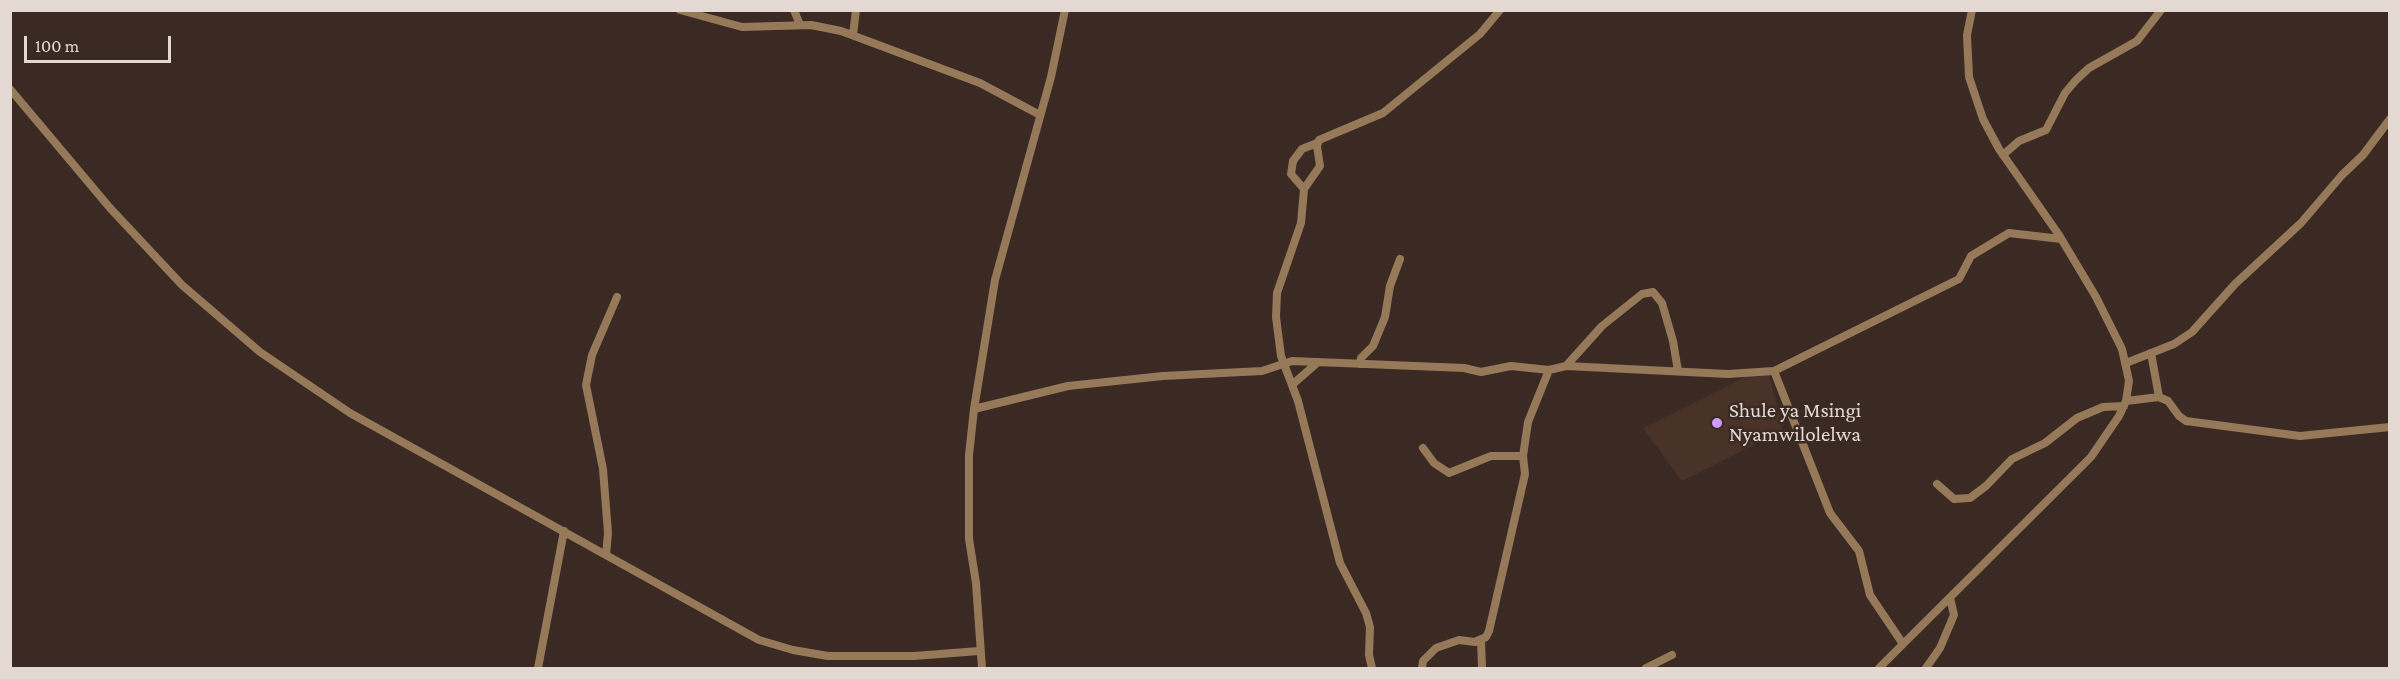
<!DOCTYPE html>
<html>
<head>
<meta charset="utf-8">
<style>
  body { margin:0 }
  #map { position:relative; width:2400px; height:679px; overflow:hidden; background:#3b2a23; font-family:"Crimson Pro",serif }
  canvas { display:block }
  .frame { position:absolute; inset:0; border:12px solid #e4d8d3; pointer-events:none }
  .scale { position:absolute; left:24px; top:36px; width:147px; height:27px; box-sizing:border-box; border:3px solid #e4d8d3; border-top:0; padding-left:8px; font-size:18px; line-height:21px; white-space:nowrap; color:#e4d8d3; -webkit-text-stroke:4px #3b2a23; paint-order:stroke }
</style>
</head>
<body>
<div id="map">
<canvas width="2400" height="679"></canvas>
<div class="frame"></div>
<div class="scale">100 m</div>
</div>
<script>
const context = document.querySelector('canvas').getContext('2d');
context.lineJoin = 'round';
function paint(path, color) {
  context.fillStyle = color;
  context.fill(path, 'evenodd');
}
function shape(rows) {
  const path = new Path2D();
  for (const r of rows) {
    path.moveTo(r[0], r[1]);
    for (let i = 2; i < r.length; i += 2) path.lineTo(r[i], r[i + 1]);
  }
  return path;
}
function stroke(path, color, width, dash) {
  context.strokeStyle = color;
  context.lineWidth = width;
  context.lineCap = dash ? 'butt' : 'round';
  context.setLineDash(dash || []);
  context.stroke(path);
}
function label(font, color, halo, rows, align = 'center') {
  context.font = font + ' "Crimson Pro",serif';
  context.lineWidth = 5;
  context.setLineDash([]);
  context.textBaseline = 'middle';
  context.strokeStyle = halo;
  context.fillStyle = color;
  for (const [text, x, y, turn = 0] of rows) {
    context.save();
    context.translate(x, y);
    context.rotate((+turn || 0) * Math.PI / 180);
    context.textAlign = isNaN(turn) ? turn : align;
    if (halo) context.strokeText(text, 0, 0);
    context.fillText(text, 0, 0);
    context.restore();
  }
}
const built = shape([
  [1767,366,1783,430,1682,481,1643,428]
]);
const minor = shape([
  [680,10,742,27,811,25,841,31,980,83,1040,115],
  [794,10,800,25],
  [853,35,856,10],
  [10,89,110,208,182,285,260,352,350,413,759,640,793,650,828,656,914,656,979,651],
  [2003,155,2019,141,2046,130,2065,93,2076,80,2089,68,2137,41,2161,10],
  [1304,189,1291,174,1293,161,1302,149,1317,143],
  [2151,353,2159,397],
  [2126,363,2174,344,2192,332,2235,284,2301,223,2342,175,2363,155,2390,119],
  [1360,364,1361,358,1373,346,1385,317,1390,286,1400,259],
  [1566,366,1602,326,1642,294,1653,292,1662,303,1673,341,1678,371],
  [1774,371,1830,513,1859,551,1870,595,1903,644],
  [1293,384,1317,363],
  [2126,401,2159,397,2168,401,2179,416,2186,421,2300,436,2390,427],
  [974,409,1068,386,1163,376,1262,371,1292,361,1464,368,1481,372,1511,366,1549,370,1566,366,1728,374,1774,371,1959,279,1971,256,2009,233,2061,239],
  [1423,448,1434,463,1449,473,1491,456,1523,456],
  [1937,484,1954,499,1970,498,1986,486,2012,459,2045,443,2077,418,2103,407,2124,406],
  [606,555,608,533,603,469,586,385,592,355,617,297],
  [1481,641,1482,668],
  [538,668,564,531],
  [982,668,976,583,969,539,969,455,974,409,995,280,1051,77,1065,10],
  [1372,668,1369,655,1370,627,1366,613,1340,563,1298,401,1281,356,1276,317,1277,293,1301,223,1304,189,1320,166,1317,146,1319,140,1383,113,1480,34,1500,10],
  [1422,668,1423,661,1436,648,1459,640,1475,642,1486,637,1489,631,1525,474,1523,456,1528,422,1549,370],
  [1646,668,1672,655],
  [1879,668,2091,457,2119,416,2126,401,2129,381,2122,349,2096,297,2059,235,1999,149,1983,119,1969,77,1967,35,1972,10],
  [1926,668,1940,648,1954,615,1950,598]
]);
const markers = [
  [1717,423,6,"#d09dff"]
];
const poiNames = [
  ["Shule ya Msingi",1729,411],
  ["Nyamwilolelwa",1729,435]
];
paint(built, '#493228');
stroke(minor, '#967959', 8);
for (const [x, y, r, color] of markers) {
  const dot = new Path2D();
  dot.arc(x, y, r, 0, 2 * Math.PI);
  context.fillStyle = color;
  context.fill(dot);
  stroke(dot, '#3b2a23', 2);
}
label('21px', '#e4d8d3', '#3b2a23', poiNames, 'left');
</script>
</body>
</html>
